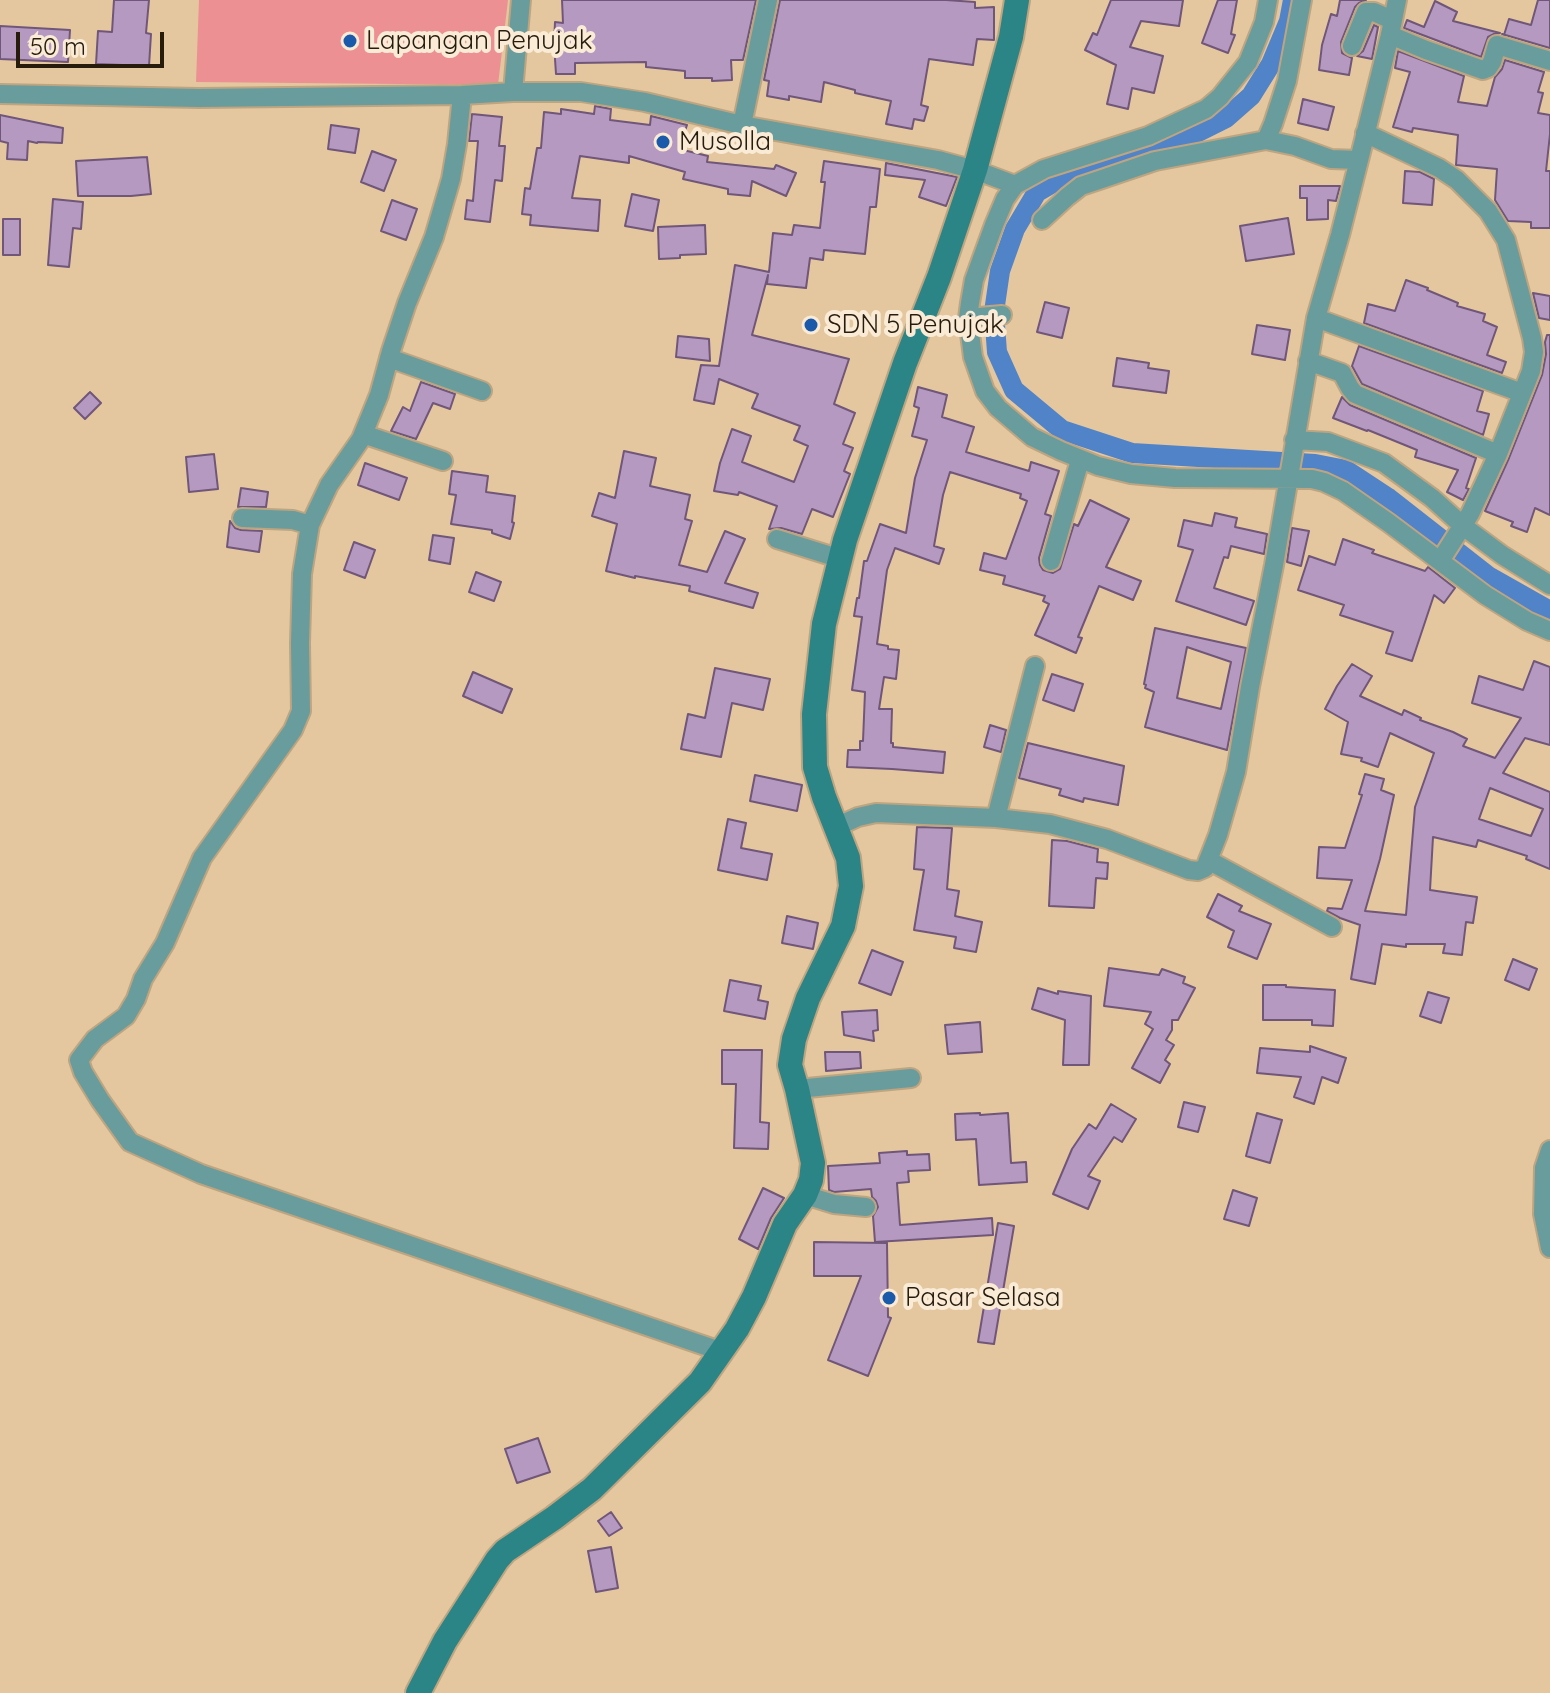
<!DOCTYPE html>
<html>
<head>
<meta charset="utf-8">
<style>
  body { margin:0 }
  #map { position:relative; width:1550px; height:1693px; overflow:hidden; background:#e4c79e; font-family:Quicksand,sans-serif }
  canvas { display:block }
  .scale { position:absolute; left:16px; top:32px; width:148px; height:36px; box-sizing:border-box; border:4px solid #271c0c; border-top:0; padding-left:10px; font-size:24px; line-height:28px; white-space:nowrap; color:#271c0c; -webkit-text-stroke:6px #f9ebd6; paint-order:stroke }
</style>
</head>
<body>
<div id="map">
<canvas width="1550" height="1693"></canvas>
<div class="scale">50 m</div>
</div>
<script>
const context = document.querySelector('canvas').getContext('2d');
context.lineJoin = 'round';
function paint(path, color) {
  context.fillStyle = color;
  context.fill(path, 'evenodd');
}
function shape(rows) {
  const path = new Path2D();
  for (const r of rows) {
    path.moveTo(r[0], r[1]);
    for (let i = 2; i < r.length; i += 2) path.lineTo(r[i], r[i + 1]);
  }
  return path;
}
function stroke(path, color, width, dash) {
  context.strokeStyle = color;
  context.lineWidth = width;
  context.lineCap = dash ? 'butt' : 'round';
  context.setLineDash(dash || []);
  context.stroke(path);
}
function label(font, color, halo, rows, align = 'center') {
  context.font = font + ' Quicksand,sans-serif';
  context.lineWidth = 8;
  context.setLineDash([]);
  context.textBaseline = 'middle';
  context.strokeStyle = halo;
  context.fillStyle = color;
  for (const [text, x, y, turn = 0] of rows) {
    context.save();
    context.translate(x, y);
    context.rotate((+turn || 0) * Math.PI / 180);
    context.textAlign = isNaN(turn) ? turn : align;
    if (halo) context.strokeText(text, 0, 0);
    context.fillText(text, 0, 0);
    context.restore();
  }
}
const green = shape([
  [199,0,508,0,498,85,196,82]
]);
const canal = shape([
  [1293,0,1289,21,1271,64,1251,96,1226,118,1186,138,1068,174,1037,192,1015,229,1000,271,994,312,997,352,1014,390,1062,430,1132,453,1315,464,1346,470,1387,497,1488,576,1550,611]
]);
const building = shape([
  [114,0,149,0,146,33,151,34,149,66,96,64,98,31,112,32,114,0],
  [562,0,756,0,743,60,731,60,732,80,712,81,712,78,685,78,685,71,646,67,646,62,575,63,575,74,556,74,554,44,555,22,563,23,562,0],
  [780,0,946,0,975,2,975,8,994,7,994,40,977,39,973,65,929,59,921,105,928,107,924,121,914,119,912,129,886,124,891,101,855,93,855,90,824,82,821,102,789,96,789,100,767,96,769,81,764,80,780,0],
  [1111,0,1183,0,1179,26,1141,21,1130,47,1163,56,1154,93,1132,88,1128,109,1107,104,1116,65,1085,50,1093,33,1097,35,1111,0],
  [1218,0,1237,0,1231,34,1235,35,1228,53,1202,43,1218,0],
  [1340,0,1366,0,1359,3,1355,7,1341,42,1342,53,1352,58,1349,75,1319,70,1322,45,1331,14,1337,16,1340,0],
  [1538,0,1550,0,1550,48,1502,34,1504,35,1509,19,1531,25,1538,0],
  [1435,1,1457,12,1453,21,1500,33,1494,34,1488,37,1481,57,1404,28,1407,20,1424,27,1435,1],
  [1374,25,1378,27,1372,59,1357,56,1363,51,1374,25],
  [0,26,70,30,68,62,0,59,0,26],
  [1398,51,1464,76,1458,102,1487,106,1495,77,1502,69,1505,60,1544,72,1538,92,1543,93,1538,113,1550,115,1550,134,1546,171,1550,171,1550,228,1531,228,1531,222,1508,221,1495,200,1497,169,1456,165,1458,135,1413,128,1412,132,1393,127,1410,72,1395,68,1398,51],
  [1303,99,1334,107,1328,130,1298,123,1303,99],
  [595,106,611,109,610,120,650,125,651,116,687,125,679,149,708,156,707,162,774,169,776,165,796,173,786,196,752,181,750,196,728,194,728,189,683,179,685,172,629,156,629,163,580,156,572,198,600,200,598,231,530,225,531,215,522,214,525,188,530,189,537,148,541,148,544,112,561,114,561,109,594,114,595,106],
  [472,114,502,117,499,146,505,146,502,181,495,180,490,222,465,219,467,200,473,201,478,141,469,141,472,114],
  [0,115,63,128,62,143,38,142,37,143,28,141,27,160,7,159,8,143,0,141,0,115],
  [331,125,359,129,355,153,328,149,331,125],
  [372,151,396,160,384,191,361,182,372,151],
  [147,157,151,194,131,196,78,196,76,161,147,157],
  [824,161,880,169,876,207,870,207,865,254,824,250,823,260,810,258,806,288,767,284,768,275,752,335,849,359,834,404,855,413,843,444,853,448,844,471,850,474,833,517,812,509,802,534,781,528,769,529,777,506,739,492,738,495,714,491,720,463,732,429,751,436,742,462,794,482,808,446,794,440,800,426,752,408,758,394,719,379,714,404,694,400,701,365,719,366,735,265,769,272,773,233,792,235,794,225,820,228,825,182,821,182,824,161],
  [886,163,957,177,946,206,919,197,925,180,885,175,886,163],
  [1405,171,1420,172,1434,179,1432,205,1403,203,1405,171],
  [1300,186,1340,186,1336,201,1328,200,1328,219,1307,220,1307,198,1300,198,1300,186],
  [632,194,659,200,653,231,625,226,632,194],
  [53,199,83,202,81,229,73,228,69,267,48,265,53,199],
  [392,200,417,209,406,240,381,231,392,200],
  [1288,218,1294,254,1246,261,1240,226,1288,218],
  [3,219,20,219,20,255,3,255,3,219],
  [705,225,706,254,680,255,680,258,659,259,658,227,705,225],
  [1406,280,1428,288,1427,290,1458,303,1457,306,1485,314,1483,321,1497,327,1487,355,1506,362,1502,373,1364,323,1368,304,1395,311,1406,280],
  [1533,293,1550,296,1550,320,1539,318,1533,293],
  [1045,302,1069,308,1062,338,1037,332,1045,302],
  [1257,325,1290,330,1285,360,1252,354,1257,325],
  [1547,335,1550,335,1550,515,1535,508,1527,532,1511,526,1513,522,1485,511,1509,458,1542,375,1546,354,1545,342,1547,335],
  [678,336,709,339,710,361,676,357,678,336],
  [1359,346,1483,391,1477,411,1489,414,1483,435,1362,384,1352,366,1359,346],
  [1117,358,1149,363,1148,368,1169,371,1166,393,1113,386,1117,358],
  [421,382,455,394,450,409,433,403,416,439,391,431,403,407,410,411,421,382],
  [918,387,947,395,942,417,974,427,966,452,1029,471,1031,462,1059,471,1045,514,1051,516,1039,558,1040,565,1043,570,1053,573,1060,569,1074,524,1078,526,1090,500,1129,519,1106,567,1141,581,1133,600,1099,586,1078,637,1082,638,1076,653,1035,635,1049,604,1043,601,1045,596,1003,584,1005,576,980,570,984,553,1006,559,1027,501,1020,498,1021,494,950,472,943,495,934,546,944,549,939,564,895,548,887,570,877,644,888,646,888,649,899,650,896,679,884,677,879,709,892,709,891,743,893,743,893,747,945,752,943,773,892,769,847,767,848,750,860,750,860,741,863,741,865,692,852,690,862,617,854,616,857,598,859,598,864,561,867,561,880,524,906,533,915,478,927,440,912,436,919,408,914,406,918,387],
  [90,392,101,403,85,419,74,408,90,392],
  [1342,397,1350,405,1476,458,1466,488,1469,489,1463,500,1447,492,1458,470,1415,457,1417,450,1368,430,1367,431,1333,418,1342,397],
  [624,451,656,458,650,486,690,495,685,519,692,521,679,565,707,572,725,531,745,539,725,583,758,593,753,608,689,591,690,586,635,576,635,578,606,571,617,524,592,516,599,493,615,498,624,451],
  [214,454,218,489,189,492,186,457,214,454],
  [365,463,407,478,399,500,358,485,365,463],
  [452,471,488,476,486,492,515,496,512,522,514,523,510,539,492,533,492,530,451,524,456,495,449,494,452,471],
  [241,488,268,492,266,507,238,507,241,488],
  [1215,513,1237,518,1235,527,1267,534,1264,554,1231,546,1228,558,1224,557,1214,588,1254,601,1246,625,1176,601,1193,550,1178,546,1184,520,1212,526,1215,513],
  [230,521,235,528,241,530,262,531,259,552,227,547,230,521],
  [1292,528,1309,531,1301,566,1287,562,1292,528],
  [433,535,454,538,450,564,429,560,433,535],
  [1343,539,1374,550,1372,553,1425,571,1428,567,1455,588,1444,603,1434,595,1412,661,1386,653,1393,632,1340,615,1344,605,1298,590,1309,556,1335,565,1343,539],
  [354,542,375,550,365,578,344,570,354,542],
  [476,572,501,582,494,601,469,592,476,572],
  [1155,628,1246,648,1227,750,1145,727,1154,692,1145,688,1146,685,1144,684,1155,628],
  [1187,647,1231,662,1221,709,1177,698,1187,647],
  [1534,661,1550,667,1550,745,1525,738,1503,773,1550,792,1550,869,1526,859,1527,856,1478,840,1476,847,1433,837,1430,890,1477,897,1473,923,1466,922,1462,955,1443,953,1445,944,1406,944,1406,947,1382,944,1375,984,1351,979,1360,925,1340,918,1327,911,1328,908,1342,909,1352,880,1317,878,1319,847,1345,848,1362,795,1359,794,1365,774,1384,779,1381,790,1394,795,1380,859,1365,911,1406,915,1415,807,1434,753,1390,733,1378,767,1361,761,1362,758,1341,754,1348,722,1325,709,1337,686,1352,664,1372,676,1360,696,1402,715,1404,710,1421,718,1420,720,1453,732,1467,739,1463,746,1495,758,1521,718,1472,703,1479,676,1523,690,1534,661],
  [1490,788,1543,809,1531,836,1479,819,1490,788],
  [715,668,770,679,763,710,732,703,721,757,681,749,688,714,705,718,715,668],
  [473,672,512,689,502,713,463,696,473,672],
  [1052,674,1083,684,1074,711,1043,700,1052,674],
  [990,725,1006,730,1001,752,984,747,990,725],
  [1028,743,1124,766,1118,805,1084,798,1083,802,1059,795,1061,789,1019,778,1028,743],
  [755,775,802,785,797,811,750,801,755,775],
  [728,819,746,823,741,848,772,854,767,880,718,870,728,819],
  [917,827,952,828,947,889,959,891,955,916,982,922,976,952,954,948,956,937,914,930,924,870,914,869,917,827],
  [1052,840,1067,841,1098,849,1097,862,1108,863,1107,879,1096,878,1094,908,1049,906,1052,840],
  [1218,894,1242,906,1239,911,1271,924,1257,959,1228,947,1234,931,1207,917,1218,894],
  [787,916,818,923,813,949,782,943,787,916],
  [872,950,903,962,891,995,859,983,872,950],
  [1513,959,1537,969,1529,990,1505,980,1513,959],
  [1109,968,1159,975,1162,969,1185,977,1183,983,1195,988,1178,1020,1172,1020,1172,1030,1166,1040,1174,1045,1165,1060,1170,1064,1160,1083,1132,1068,1153,1029,1145,1024,1151,1012,1104,1006,1109,968],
  [730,980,761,986,758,1000,768,1002,765,1019,724,1011,730,980],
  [1263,985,1286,985,1286,987,1335,990,1333,1026,1312,1025,1312,1020,1263,1020,1263,985],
  [1038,988,1058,994,1058,991,1091,996,1089,1065,1063,1065,1065,1020,1032,1009,1038,988],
  [1428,992,1449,998,1441,1023,1420,1016,1428,992],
  [877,1010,878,1030,873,1031,874,1041,844,1035,842,1012,877,1010],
  [980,1022,982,1052,948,1054,945,1025,980,1022],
  [1310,1046,1346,1058,1338,1083,1322,1077,1314,1104,1294,1097,1301,1077,1257,1073,1260,1048,1310,1052,1310,1046],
  [722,1050,762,1050,760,1122,769,1123,768,1149,734,1148,736,1084,722,1084,722,1050],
  [825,1052,860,1052,861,1068,826,1071,825,1052],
  [1184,1102,1205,1107,1198,1132,1178,1127,1184,1102],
  [1111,1104,1136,1119,1122,1142,1114,1137,1088,1176,1100,1181,1088,1209,1053,1194,1072,1149,1089,1124,1096,1129,1111,1104],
  [980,1113,980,1115,1008,1113,1011,1163,1026,1162,1027,1182,979,1185,976,1139,956,1140,955,1114,980,1113],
  [1257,1113,1282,1120,1270,1163,1246,1156,1257,1113],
  [907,1151,907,1155,929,1154,930,1170,908,1171,909,1182,897,1183,900,1225,992,1218,993,1235,875,1242,873,1216,878,1207,876,1201,872,1197,871,1189,834,1192,829,1190,828,1166,880,1163,879,1153,907,1151],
  [763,1188,784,1198,771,1218,758,1249,739,1239,763,1188],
  [1233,1190,1257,1198,1249,1226,1224,1219,1233,1190],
  [998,1223,1014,1226,994,1344,978,1342,998,1223],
  [814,1242,887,1243,888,1317,891,1318,868,1376,828,1360,861,1276,814,1276,814,1242],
  [538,1438,550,1472,517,1483,505,1449,538,1438],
  [611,1512,622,1528,609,1536,598,1521,611,1512],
  [611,1547,618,1588,596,1592,588,1551,611,1547]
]);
const street = shape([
  [1268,0,1264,22,1248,62,1220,97,1206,109,1148,136,1044,169,1015,185,1005,199,994,225,974,280,970,303,968,318,973,357,985,391,998,408,1032,437,1061,451,1098,466,1131,474,1175,478,1312,479,1324,482,1343,491,1389,523,1485,595,1527,621,1550,631],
  [1390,35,1426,50,1483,70,1488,68,1492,62,1497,45,1550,61],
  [1352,46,1366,12,1374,12,1392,20],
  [513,92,581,92,645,102,742,125,938,160,975,170,1015,185],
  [0,94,199,98,462,95,513,92,521,0],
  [462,95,457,144,451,179,434,237,407,303,391,351,379,395,361,439,329,485,310,525,302,574,300,643,301,711,293,730,202,858,165,943,143,979,136,999,126,1016,95,1039,79,1060,83,1072,100,1100,130,1142,201,1174,723,1352],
  [742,125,768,0],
  [1365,133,1439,168,1457,180,1488,211,1506,240,1532,338,1534,352,1531,371,1498,454,1470,514,1440,561],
  [1266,140,1295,146,1331,159,1359,160,1390,35,1397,0],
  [1042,220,1067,197,1081,186,1099,180,1155,161,1266,140,1273,124,1287,81,1302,0],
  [968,318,1002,315],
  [1316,318,1522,393],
  [389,358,482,391],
  [1308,361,1342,373,1350,388,1355,394,1498,454],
  [363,434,443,461],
  [1294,440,1328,442,1384,463,1432,498,1463,526,1502,555,1550,585],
  [242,518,293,520,310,525],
  [777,539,841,559],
  [1051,561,1080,460],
  [996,818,1035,666],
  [836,827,858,817,876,813,996,818,1050,824,1107,839,1189,870,1198,871,1205,868,1218,835,1236,772,1250,687,1274,565,1316,318,1340,235,1359,160],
  [1208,860,1332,927],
  [797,1089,911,1078],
  [1550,1150,1544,1168,1543,1214,1550,1248],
  [805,1195,834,1204,866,1207]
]);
const secondary = shape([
  [418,1693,445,1641,497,1560,505,1551,554,1518,592,1489,700,1382,737,1329,754,1297,785,1224,805,1195,811,1180,813,1163,797,1089,790,1065,794,1039,808,998,843,926,851,886,848,858,824,797,815,767,814,714,824,624,845,540,905,363,939,277,975,170,1011,37,1017,0]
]);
const markers = [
  [350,41,8,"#1b59aa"],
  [663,142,8,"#1b59aa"],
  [811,325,8,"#1b59aa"],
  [889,1298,8,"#1b59aa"]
];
const poiNames = [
  ["Lapangan Penujak",366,41],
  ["Musolla",679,142],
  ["SDN 5 Penujak",827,325],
  ["Pasar Selasa",905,1298]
];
paint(green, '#ec9094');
stroke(canal, '#5183c9', 20);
paint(building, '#b699c0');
stroke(building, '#705679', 2);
stroke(street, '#bea581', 22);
stroke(secondary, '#bea581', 28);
stroke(street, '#699c9d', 18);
stroke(secondary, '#2b8486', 24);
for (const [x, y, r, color] of markers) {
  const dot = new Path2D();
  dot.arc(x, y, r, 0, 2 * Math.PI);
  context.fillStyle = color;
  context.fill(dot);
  stroke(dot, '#f9ebd6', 3);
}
label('26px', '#271c0c', '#f9ebd6', poiNames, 'left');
</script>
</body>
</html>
